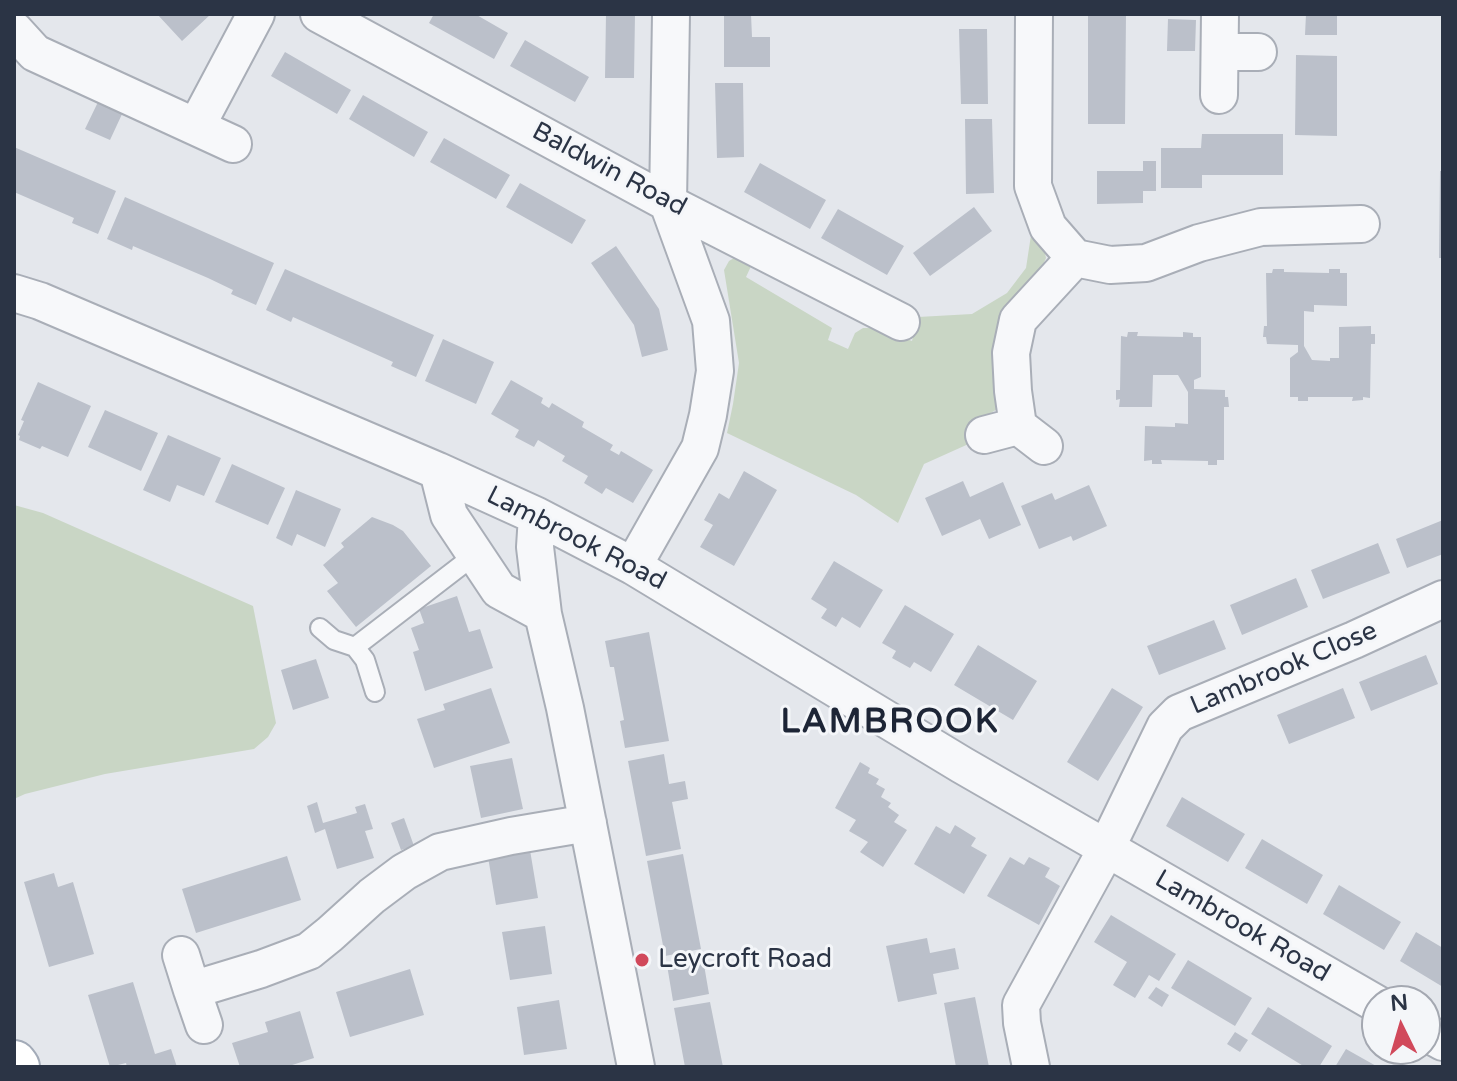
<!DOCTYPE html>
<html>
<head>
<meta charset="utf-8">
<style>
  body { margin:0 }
  #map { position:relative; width:1457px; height:1081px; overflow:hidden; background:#e4e7ec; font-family:"Varela Round",sans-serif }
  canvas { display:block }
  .frame { position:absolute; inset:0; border:16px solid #2b3445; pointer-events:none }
  .north { position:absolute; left:1361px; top:985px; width:80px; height:80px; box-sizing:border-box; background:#f4f6f9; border:2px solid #a4a8b1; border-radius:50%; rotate:355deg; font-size:22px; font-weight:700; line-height:32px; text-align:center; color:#2b3445 }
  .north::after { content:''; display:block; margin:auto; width:28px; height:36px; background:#d1495b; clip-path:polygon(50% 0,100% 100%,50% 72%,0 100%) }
</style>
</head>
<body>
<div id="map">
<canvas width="1457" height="1081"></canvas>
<div class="frame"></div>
<div class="north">N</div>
</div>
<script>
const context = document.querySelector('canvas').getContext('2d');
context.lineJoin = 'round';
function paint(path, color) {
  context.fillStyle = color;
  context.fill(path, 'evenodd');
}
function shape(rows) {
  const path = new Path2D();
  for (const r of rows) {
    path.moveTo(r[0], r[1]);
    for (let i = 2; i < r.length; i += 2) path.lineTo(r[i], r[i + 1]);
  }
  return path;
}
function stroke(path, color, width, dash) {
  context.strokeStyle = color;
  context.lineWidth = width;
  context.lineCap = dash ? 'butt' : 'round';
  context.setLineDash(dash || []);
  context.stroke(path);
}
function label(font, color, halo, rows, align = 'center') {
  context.font = font + ' "Varela Round",sans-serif';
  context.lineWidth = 6;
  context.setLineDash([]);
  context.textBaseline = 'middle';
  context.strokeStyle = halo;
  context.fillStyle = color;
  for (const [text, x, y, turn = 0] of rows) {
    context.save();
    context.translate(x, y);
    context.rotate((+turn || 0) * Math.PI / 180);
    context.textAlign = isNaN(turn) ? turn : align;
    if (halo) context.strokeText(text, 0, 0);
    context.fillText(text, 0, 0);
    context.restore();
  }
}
const green = shape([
  [1033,222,1042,240,1046,258,1039,274,1004,405,969,426,973,442,924,464,898,523,856,495,727,433,733,404,739,363,724,270,729,261,739,255,753,262,746,277,832,328,828,340,848,349,855,333,863,328,880,328,912,341,918,317,972,314,1007,293,1026,268],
  [14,505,43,513,253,606,276,723,268,737,254,749,105,774,25,794,14,799]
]);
const building = shape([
  [157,14,211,14,182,41],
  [434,14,475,14,508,33,494,59,429,23],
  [606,14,635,14,634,78,605,78],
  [724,14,751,14,752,37,770,37,770,67,724,67],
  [1088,14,1126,14,1125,124,1088,124],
  [1306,14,1337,14,1337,35,1305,35],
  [1168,19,1196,20,1195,51,1167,51],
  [959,29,987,29,988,104,961,104],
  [525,40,589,77,575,102,510,66],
  [285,52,351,90,337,114,271,76],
  [1296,55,1337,56,1337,136,1295,135],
  [715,83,743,83,744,157,717,158],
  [363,95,428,132,414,157,349,119],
  [98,102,123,112,110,140,85,129],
  [965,119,992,119,994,193,966,194],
  [1202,134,1283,134,1283,175,1202,175,1202,188,1161,188,1161,148,1201,148],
  [444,138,510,175,496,199,430,162],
  [14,147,116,191,98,234,72,223,74,218,14,192],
  [1143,161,1156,161,1156,191,1143,191,1143,203,1097,204,1097,171,1143,171],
  [760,163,826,200,810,229,744,192],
  [1440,171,1443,171,1443,258,1439,258],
  [520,183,586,220,572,244,506,207],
  [125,197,274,263,256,305,231,294,233,290,208,278,133,246,132,250,107,239],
  [974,207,992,231,930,276,913,253],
  [838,209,904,246,887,275,821,238],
  [616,246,659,309,668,350,642,357,634,325,591,263],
  [285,269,434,335,416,377,391,366,393,362,293,317,291,322,266,310],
  [1273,269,1284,269,1284,272,1329,273,1329,269,1340,269,1340,273,1347,273,1347,306,1314,305,1314,312,1304,311,1304,346,1312,360,1330,361,1330,358,1339,358,1339,327,1371,326,1371,334,1375,334,1375,344,1371,344,1370,398,1363,397,1363,400,1352,401,1353,397,1308,397,1308,401,1298,401,1298,397,1290,397,1290,358,1298,352,1298,345,1267,344,1266,337,1263,337,1264,326,1267,326,1266,273,1272,273],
  [1128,332,1138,332,1137,336,1183,337,1183,332,1193,333,1193,337,1201,337,1201,377,1194,380,1194,389,1225,390,1225,397,1228,397,1229,407,1224,407,1224,460,1217,460,1217,465,1208,465,1208,461,1161,460,1162,464,1152,464,1152,460,1144,461,1145,426,1175,427,1175,423,1188,424,1188,392,1178,375,1153,375,1152,407,1119,407,1120,399,1116,400,1116,390,1120,390,1121,336,1127,337],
  [443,339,494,362,476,404,425,381],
  [511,380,543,398,541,403,549,408,552,403,584,422,582,427,613,445,610,450,619,455,621,451,653,470,633,503,606,488,602,494,584,483,588,476,562,461,565,456,538,440,534,447,515,437,519,430,491,414],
  [38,382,91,406,68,457,42,446,40,449,19,440,20,436,18,435,24,421,21,420],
  [105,410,158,433,141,471,88,447],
  [168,435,221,458,204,496,177,485,170,502,143,490],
  [232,464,285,488,268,525,215,502],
  [744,471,777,490,734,566,700,547,713,525,704,520,719,493,729,499],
  [963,481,970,497,1003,482,1021,525,989,539,980,519,942,536,925,498],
  [1089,485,1107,526,1073,541,1071,536,1039,549,1021,506,1052,493,1055,500],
  [296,490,341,509,325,547,297,534,292,546,276,538],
  [372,517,393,525,403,531,431,566,356,627,327,591,338,583,323,565,344,547,341,543],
  [1443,520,1443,554,1407,568,1396,539],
  [1378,543,1390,573,1323,599,1311,570],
  [834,561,883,590,860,628,842,617,836,627,821,618,827,609,811,599],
  [1296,578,1308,607,1242,635,1230,605],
  [457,596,469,632,480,629,493,668,425,691,413,652,419,650,411,628,424,623,419,609],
  [905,605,954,634,931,672,914,662,910,668,892,658,896,651,882,643],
  [1214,620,1226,649,1159,675,1147,646],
  [649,632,669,741,625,748,620,721,624,720,619,694,614,667,610,667,605,641],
  [978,645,1037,681,1013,720,954,685],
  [1426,655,1438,684,1371,711,1359,682],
  [316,659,329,698,293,710,281,670],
  [491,688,510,743,434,768,417,719,445,710,443,704],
  [1112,688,1143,707,1098,781,1067,762],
  [1343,688,1355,718,1289,744,1277,715],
  [664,754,669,784,685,781,688,799,672,802,681,849,646,856,628,761],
  [512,758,523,809,481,818,470,766],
  [860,762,870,768,868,773,879,779,876,784,885,789,881,797,891,803,888,807,899,815,894,822,907,830,883,867,860,852,868,842,849,831,856,820,835,808],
  [1182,797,1245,834,1228,862,1166,826],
  [317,802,323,823,357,813,355,807,365,804,373,829,365,831,374,858,337,869,325,829,315,833,307,806],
  [404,818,414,846,401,850,391,823],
  [955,825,976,838,971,846,987,855,964,894,914,864,936,826,950,834],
  [1262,839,1323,875,1307,904,1245,868],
  [530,850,538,898,496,905,488,857],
  [683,854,701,949,665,956,647,861],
  [287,856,301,900,196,933,182,889],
  [1010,857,1024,865,1029,857,1050,868,1045,877,1060,886,1039,925,987,896],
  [54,873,58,887,73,882,94,954,49,967,24,882],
  [1339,885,1401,922,1384,950,1323,914],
  [1111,915,1176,954,1159,981,1149,975,1135,998,1113,985,1127,962,1094,942],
  [545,926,552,974,510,980,502,932],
  [1416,932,1443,948,1443,987,1400,961],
  [927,938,930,953,955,948,959,969,933,974,937,994,898,1002,886,946],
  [703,959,709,994,673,1001,667,965],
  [1188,960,1252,998,1235,1026,1171,988],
  [410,969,424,1015,350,1037,336,992],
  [133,982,155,1054,171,1049,177,1067,127,1067,126,1063,110,1067,88,995],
  [1156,987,1169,995,1162,1007,1148,998],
  [975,997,989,1067,956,1067,944,1003],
  [559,1000,567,1049,524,1055,517,1007],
  [710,1002,723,1067,685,1067,674,1008],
  [1268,1007,1332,1046,1319,1067,1305,1067,1251,1034],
  [300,1011,314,1058,286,1067,240,1067,232,1043,268,1032,265,1022],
  [1235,1032,1248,1040,1240,1052,1227,1044],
  [1346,1049,1378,1067,1335,1067]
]);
const lane = shape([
  [320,628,334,640,355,647,365,660,375,692],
  [355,647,476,554]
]);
const street = shape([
  [319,14,668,203,901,322],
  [1034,14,1033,186,1048,227,1075,258,1110,265,1146,263,1199,243,1261,227,1361,224],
  [14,30,35,53,196,127,256,14],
  [1220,52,1258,52],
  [1219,95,1220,14],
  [196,127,233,144],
  [14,293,40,301,438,471,537,516,633,566,962,765,1377,1004],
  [1018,426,1044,446],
  [984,435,1018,426,1013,391,1011,353,1018,320,1075,258],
  [438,471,449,515,499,590,543,614],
  [537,516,535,547,543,614,565,708,636,1067],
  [633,566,700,448,708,415,715,371,711,321,668,203,671,14],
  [181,955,192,990],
  [204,1025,192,990,261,969,309,951,330,934,372,896,404,872,440,852,511,836,588,823],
  [1425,1032,1443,1042],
  [1031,1067,1022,1023,1021,1005,1100,861,1165,727,1179,713,1354,640,1443,599]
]);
const primary = shape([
  [14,1063,17,1067]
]);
const markers = [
  [642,960,8,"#d1495b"]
];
const streetNames = [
  ["Baldwin Road",609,170,28],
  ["Lambrook Road",576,539,27],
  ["Lambrook Close",1284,669,-23],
  ["Lambrook Road",1242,927,30]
];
const poiNames = [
  ["Leycroft Road",658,960]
];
const districtNames = [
  ["LAMBROOK",890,723]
];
paint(green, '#c9d6c5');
paint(building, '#bbc0ca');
stroke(lane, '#a9aeb7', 22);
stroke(street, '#a9aeb7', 40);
stroke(primary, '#a3abb8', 48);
stroke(lane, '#f7f8fa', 18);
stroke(street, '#f7f8fa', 36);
stroke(primary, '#fff', 44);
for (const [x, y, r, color] of markers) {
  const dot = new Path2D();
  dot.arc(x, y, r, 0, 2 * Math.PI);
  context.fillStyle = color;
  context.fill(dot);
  stroke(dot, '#f4f6f9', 3);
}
label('26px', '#2b3445', '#f4f6f9', streetNames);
label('26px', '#2b3445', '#f4f6f9', poiNames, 'left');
context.letterSpacing = '2px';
label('bold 34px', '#1d2536', '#f4f6f9', districtNames);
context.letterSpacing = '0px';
</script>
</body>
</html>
